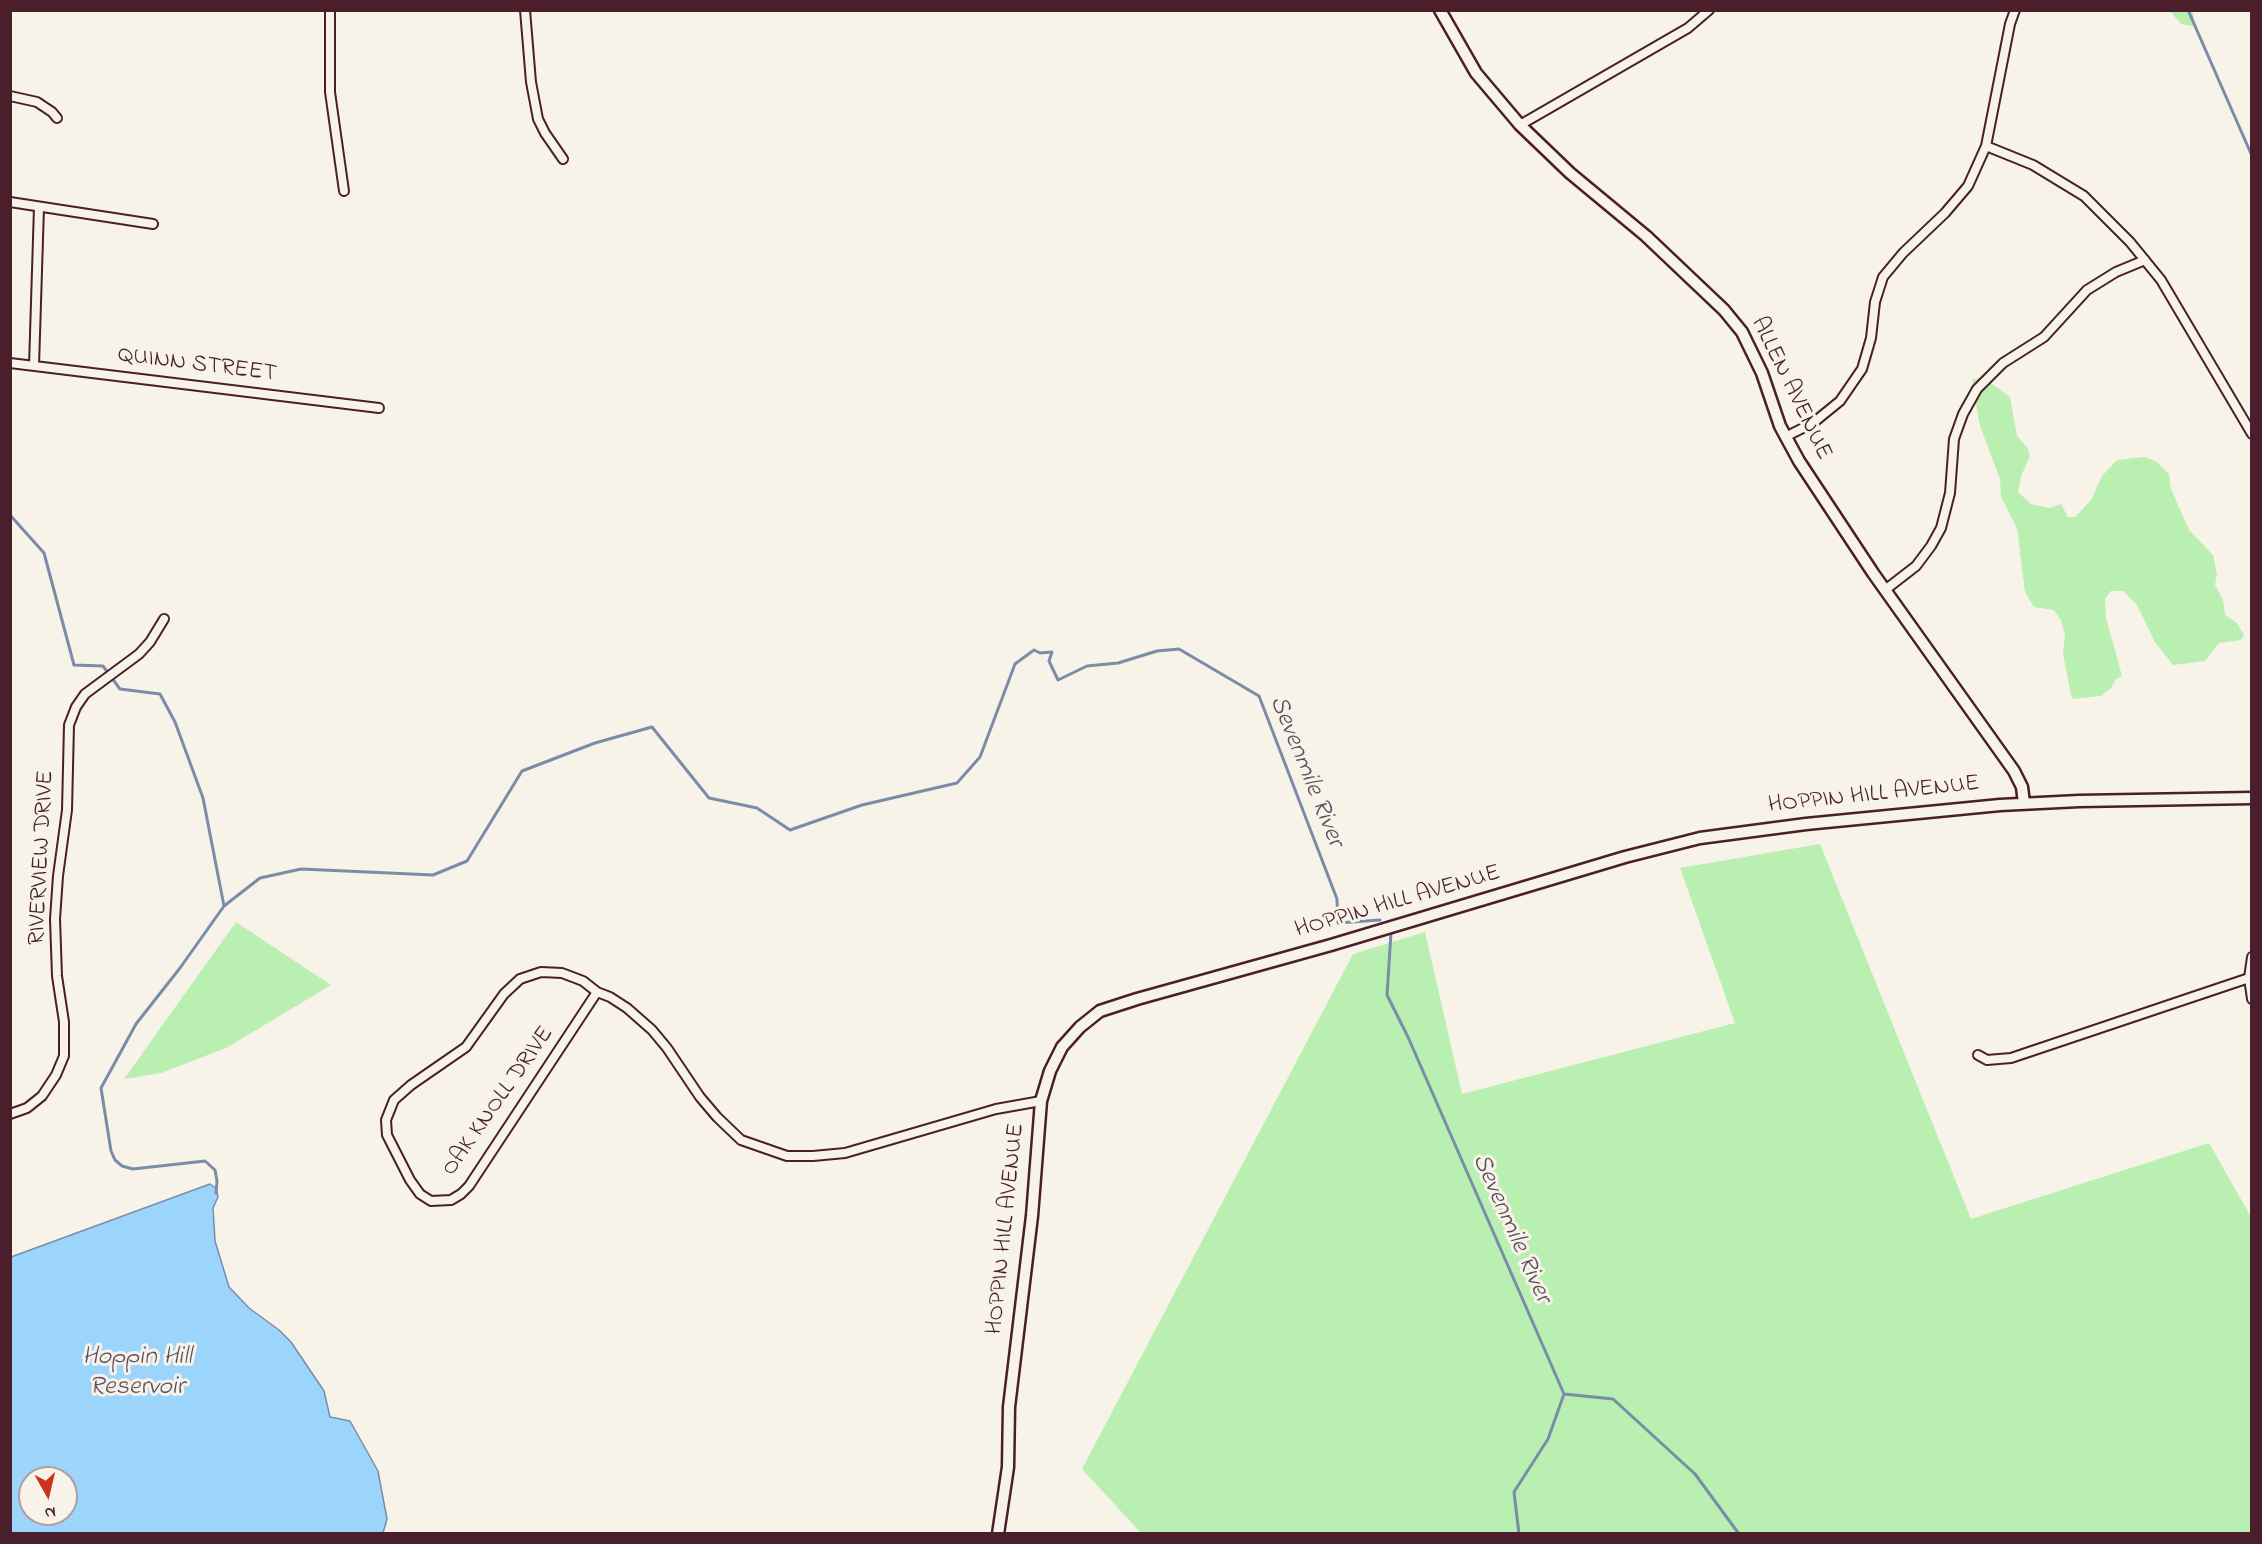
<!DOCTYPE html>
<html>
<head>
<meta charset="utf-8">
<style>
  body { margin:0 }
  #map { position:relative; width:2262px; height:1544px; overflow:hidden; background:#f7f3e8; font-family:"Indie Flower",sans-serif }
  canvas { display:block }
  .frame { position:absolute; inset:0; border:12px solid #4a1f2b; pointer-events:none }
  .north { position:absolute; left:18px; top:1466px; width:60px; height:60px; box-sizing:border-box; background:#f7f3e8; border:2px solid #b29e9c; border-radius:50%; rotate:172deg; font-size:16px; font-weight:700; line-height:24px; text-align:center; color:#4a1f2b }
  .north::after { content:''; display:block; margin:auto; width:21px; height:27px; background:#c8321e; clip-path:polygon(50% 0,100% 100%,50% 72%,0 100%) }
</style>
</head>
<body>
<div id="map">
<canvas width="2262" height="1544"></canvas>
<div class="frame"></div>
<div class="north">N</div>
</div>
<script>
const context = document.querySelector('canvas').getContext('2d');
context.lineJoin = 'round';
function paint(path, color) {
  context.fillStyle = color;
  context.fill(path, 'evenodd');
}
function shape(rows) {
  const path = new Path2D();
  for (const r of rows) {
    path.moveTo(r[0], r[1]);
    for (let i = 2; i < r.length; i += 2) path.lineTo(r[i], r[i + 1]);
  }
  return path;
}
function stroke(path, color, width, dash) {
  context.strokeStyle = color;
  context.lineWidth = width;
  context.lineCap = dash ? 'butt' : 'round';
  context.setLineDash(dash || []);
  context.stroke(path);
}
function label(font, color, halo, rows, align = 'center') {
  context.font = font + ' "Indie Flower",sans-serif';
  context.lineWidth = 6;
  context.setLineDash([]);
  context.textBaseline = 'middle';
  context.strokeStyle = halo;
  context.fillStyle = color;
  for (const [text, x, y, turn = 0] of rows) {
    context.save();
    context.translate(x, y);
    context.rotate((+turn || 0) * Math.PI / 180);
    context.textAlign = isNaN(turn) ? turn : align;
    if (halo) context.strokeText(text, 0, 0);
    context.fillText(text, 0, 0);
    context.restore();
  }
}
const green = shape([
  [2170,11,2192,11,2194,16,2193,26,2181,24],
  [1979,378,1992,384,2010,397,2017,436,2027,447,2030,456,2021,476,2018,492,2031,504,2050,508,2061,504,2068,517,2075,517,2091,500,2102,476,2117,460,2145,457,2157,462,2169,474,2171,489,2189,530,2213,555,2217,574,2215,585,2223,600,2225,615,2237,623,2244,635,2241,640,2219,643,2205,661,2173,665,2155,642,2137,605,2123,591,2111,591,2105,599,2106,618,2122,676,2116,679,2111,688,2101,696,2072,699,2063,654,2065,636,2061,620,2054,610,2034,607,2025,592,2017,528,2001,497,2000,479,1980,426,1972,380],
  [1820,844,1971,1219,2209,1143,2251,1217,2251,1533,1141,1533,1082,1469,1353,954,1425,932,1462,1094,1735,1023,1680,868],
  [236,922,331,985,226,1048,161,1073,124,1079]
]);
const water = shape([
  [210,1184,216,1188,218,1197,213,1208,215,1241,229,1287,249,1308,279,1330,291,1342,324,1391,330,1417,350,1421,378,1471,387,1519,383,1533,11,1533,11,1257,210,1184],
  [30,1478,66,1478,66,1514,30,1514,30,1478]
]);
const stream = shape([
  [2188,10,2252,156],
  [10,515,44,553,74,665,103,666,120,689,160,694,175,722,203,798,224,906],
  [1391,933,1387,995,1408,1037,1564,1394,1548,1439,1514,1492,1519,1534],
  [216,1193,217,1181,215,1170,205,1161,133,1169,122,1166,115,1160,111,1151,101,1088,136,1024,180,968,224,906,260,878,301,869,433,875,467,861,522,771,595,743,652,727,709,798,757,808,790,830,862,805,957,783,980,757,1015,664,1034,650,1040,653,1052,652,1049,661,1058,680,1087,666,1118,663,1157,651,1179,649,1259,696,1337,899,1338,923,1380,920],
  [1564,1394,1613,1399,1695,1474,1739,1534]
]);
const street = shape([
  [330,10,330,92,344,191],
  [525,10,531,82,538,119,545,133,563,159],
  [10,96,37,102,52,112,57,118],
  [1520,125,1688,28,1709,10],
  [1986,146,2033,165,2084,196,2130,242,2161,280,2252,434],
  [10,202,153,224],
  [10,363,379,408],
  [34,366,39,207],
  [1785,437,1813,423,1840,401,1862,369,1871,338,1875,302,1883,277,1903,253,1945,213,1968,186,1986,146,2010,24,2015,10],
  [1885,590,1916,566,1931,546,1941,528,1950,493,1954,439,1963,414,1977,389,2003,363,2044,337,2087,290,2116,272,2145,260],
  [2252,957,2249,978,2252,999],
  [597,992,583,981,562,973,541,972,520,979,504,994,466,1047,411,1085,394,1100,386,1120,387,1135,410,1180,420,1194,431,1201,451,1200,461,1194,469,1186,597,992,610,997,627,1008,652,1030,667,1048,700,1097,717,1117,741,1140,787,1156,813,1156,845,1153,996,1109,1041,1101],
  [1978,1055,1987,1060,2011,1058,2249,978],
  [10,1114,27,1108,42,1096,56,1075,64,1056,64,1022,57,976,55,919,58,876,67,810,69,725,76,707,85,694,139,654,150,642,164,619]
]);
const secondary = shape([
  [1440,10,1476,73,1520,125,1570,173,1646,236,1724,310,1742,332,1762,373,1780,426,1799,461,1873,573,2014,771,2022,787,2024,803],
  [998,1534,1008,1467,1009,1407,1032,1216,1041,1101,1050,1071,1062,1047,1080,1027,1100,1011,1137,999,1331,945,1625,857,1700,838,1806,824,2000,805,2079,801,2252,798]
]);
const streetNames = [
  ["QUINN STREET",197,366,7],
  ["ALLEN AVENUE",1790,389,64],
  ["HOPPIN HILL AVENUE",1874,796,-6],
  ["RIVERVIEW DRIVE",43,858,-87],
  ["HOPPIN HILL AVENUE",1398,903,-16],
  ["OAK KNOLL DRIVE",499,1102,-55],
  ["HOPPIN HILL AVENUE",1007,1229,-84]
];
const waterNames = [
  ["Sevenmile River",1305,772,68],
  ["Sevenmile River",1510,1229,66],
  ["Hoppin Hill",137,1359],
  ["Reservoir",137,1389]
];
paint(green, '#b9efb1');
paint(water, '#9cd5fc');
stroke(water, '#7b8ca8', 1.5);
stroke(stream, '#7b8ca8', 3);
stroke(street, '#4a1f2b', 12);
stroke(secondary, '#4a1f2b', 15);
stroke(street, '#f7f3e8', 8);
stroke(secondary, '#f7f3e8', 10);
label('24px', '#4a1f2b', '#f7f3e8', streetNames);
label('italic 26px', '#5e4c5f', '#f7f3e8', waterNames);
</script>
</body>
</html>
